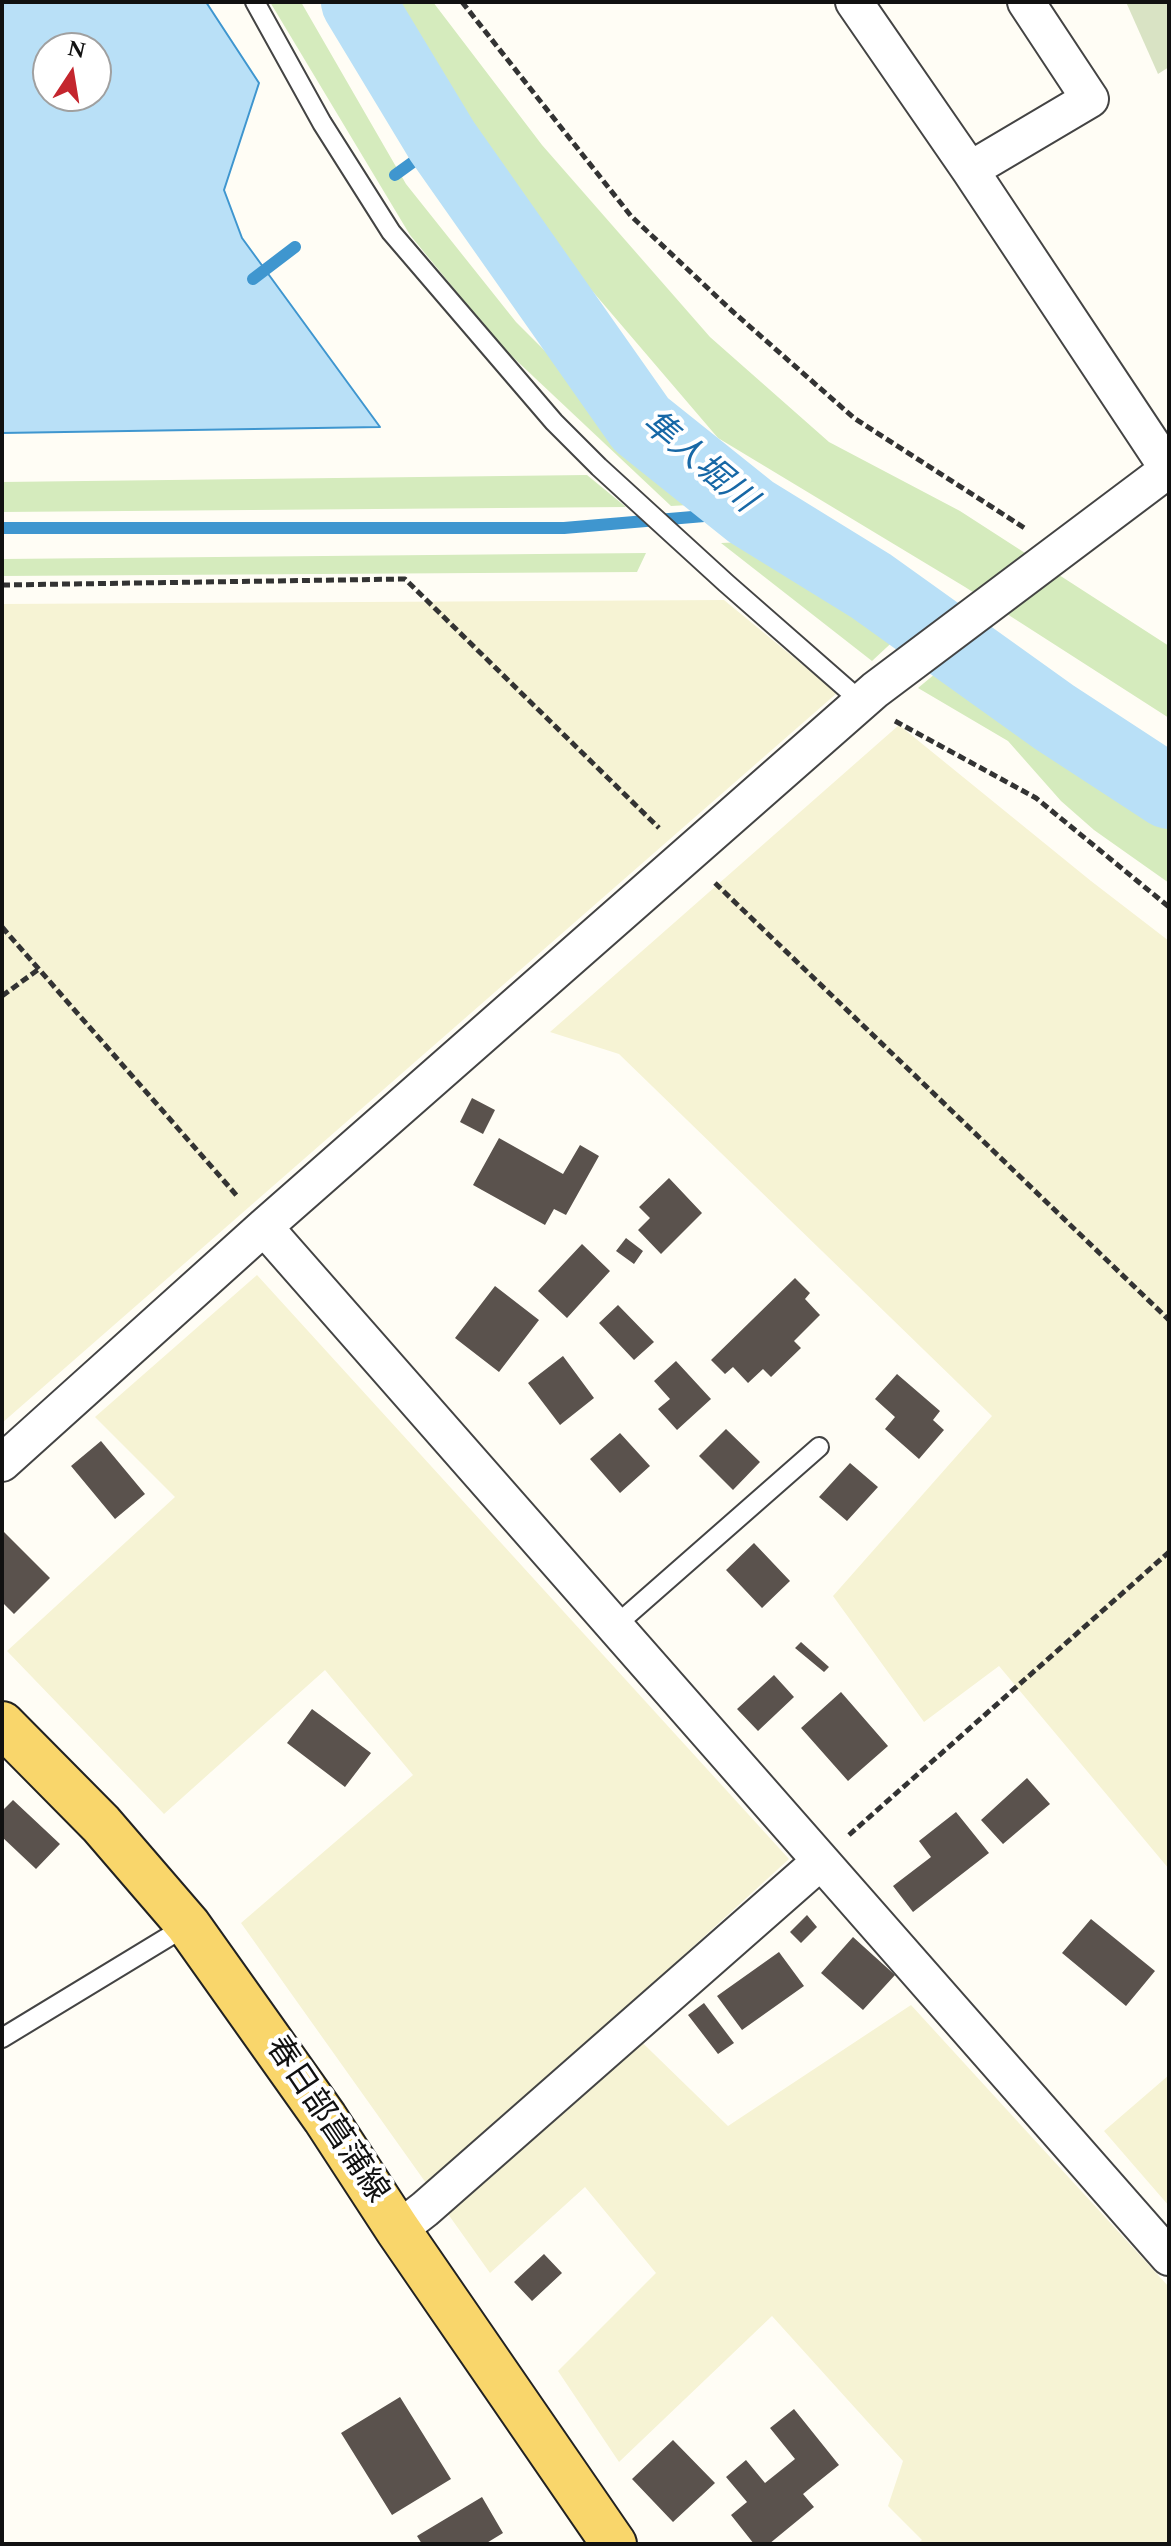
<!DOCTYPE html>
<html>
<head>
<meta charset="utf-8">
<style>
  body { margin:0 }
  #map { position:relative; width:1171px; height:2546px; overflow:hidden; background:#fffdf5; font-family:Spectral,serif }
  canvas { display:block }
  .frame { position:absolute; inset:0; border:4px solid #111; pointer-events:none }
  .north { position:absolute; left:32px; top:32px; width:80px; height:80px; box-sizing:border-box; background:#fff; border:2px solid #a0a0a0; border-radius:50%; rotate:12deg; font-size:22px; font-weight:700; line-height:32px; text-align:center; color:#111 }
  .north::after { content:''; display:block; margin:auto; width:28px; height:36px; background:#c4262e; clip-path:polygon(50% 0,100% 100%,50% 72%,0 100%) }
</style>
</head>
<body>
<div id="map">
<canvas width="1171" height="2546"></canvas>
<div class="frame"></div>
<div class="north">N</div>
</div>
<script>
const context = document.querySelector('canvas').getContext('2d');
context.lineJoin = 'round';
function paint(path, color) {
  context.fillStyle = color;
  context.fill(path, 'evenodd');
}
function shape(rows) {
  const path = new Path2D();
  for (const r of rows) {
    path.moveTo(r[0], r[1]);
    for (let i = 2; i < r.length; i += 2) path.lineTo(r[i], r[i + 1]);
  }
  return path;
}
function stroke(path, color, width, dash) {
  context.strokeStyle = color;
  context.lineWidth = width;
  context.lineCap = dash ? 'butt' : 'round';
  context.setLineDash(dash || []);
  context.stroke(path);
}
function label(font, color, halo, rows, align = 'center') {
  context.font = font + ' Spectral,"Noto Sans JP",serif';
  context.lineWidth = 8;
  context.setLineDash([]);
  context.textBaseline = 'middle';
  context.strokeStyle = halo;
  context.fillStyle = color;
  for (const [text, x, y, turn = 0] of rows) {
    context.save();
    context.translate(x, y);
    context.rotate((+turn || 0) * Math.PI / 180);
    context.textAlign = isNaN(turn) ? turn : align;
    if (halo) context.strokeText(text, 0, 0);
    context.fillText(text, 0, 0);
    context.restore();
  }
}
const farmland = shape([
  [724,600,837,693,2,1423,2,604],
  [899,725,1091,881,1169,941,1169,1869,999,1666,924,1722,833,1596,992,1416,619,1054,550,1032],
  [257,1275,789,1859,616,2017,728,2126,911,2005,1169,2287,1169,2544,917,2544,922,2540,888,2506,903,2461,772,2316,619,2462,558,2371,656,2273,585,2187,490,2273,241,1923,413,1775,325,1670,164,1814,7,1651,175,1497,95,1417],
  [1169,2075,1169,2206,1104,2131]
]);
const green = shape([
  [270,2,301,2,406,184,516,322,636,442,707,504,671,506,501,346,410,235],
  [373,2,433,2,542,145,710,337,829,442,960,511,1169,646,1169,718,965,587,718,438,523,210],
  [587,475,626,507,2,512,2,482],
  [765,541,901,634,872,661,721,543],
  [646,553,637,572,2,576,2,559],
  [942,668,1169,823,1169,883,1094,830,1061,801,1008,741,918,688]
]);
const cemetery = shape([
  [1126,2,1169,2,1169,67,1158,74]
]);
const water = shape([
  [2,2,206,2,259,83,224,190,242,238,380,427,2,433,2,2],
  [48,48,96,48,96,96,48,96,48,48]
]);
const stream = shape([
  [395,175,442,141],
  [253,279,295,247],
  [2,528,564,528,751,512]
]);
const river = shape([
  [358,2,442,141,641,424,751,512,871,586,1054,717,1169,792]
]);
const building = shape([
  [472,1098,495,1110,483,1134,460,1122],
  [499,1138,563,1174,580,1145,599,1156,566,1215,554,1209,545,1225,473,1185],
  [669,1178,702,1213,661,1254,638,1230,650,1218,639,1207],
  [626,1238,643,1251,634,1264,616,1251],
  [582,1244,610,1271,567,1318,538,1291],
  [795,1278,810,1293,805,1299,820,1315,794,1341,801,1348,771,1377,763,1369,748,1383,733,1367,725,1374,711,1360],
  [495,1286,539,1320,499,1372,455,1338],
  [618,1305,654,1342,634,1360,599,1323],
  [563,1356,594,1398,560,1425,528,1383],
  [676,1361,711,1399,677,1430,658,1409,670,1399,654,1381],
  [897,1374,940,1411,933,1420,944,1430,919,1459,885,1429,895,1417,875,1399],
  [726,1429,760,1462,733,1490,699,1456],
  [620,1433,650,1466,620,1493,590,1459],
  [101,1441,145,1494,115,1519,71,1466],
  [850,1463,878,1487,847,1521,819,1497],
  [2,1530,50,1578,14,1614,2,1602],
  [754,1543,790,1581,762,1608,726,1570],
  [801,1642,829,1667,824,1672,795,1648],
  [774,1675,794,1697,758,1731,737,1709],
  [841,1692,888,1746,848,1781,801,1728],
  [312,1709,371,1753,345,1787,287,1743],
  [1027,1778,1050,1804,1003,1844,981,1820],
  [13,1800,60,1844,36,1869,2,1837,2,1811],
  [956,1812,989,1853,913,1912,893,1886,931,1857,919,1841],
  [807,1915,817,1927,801,1943,790,1932],
  [1091,1919,1155,1971,1126,2006,1062,1953],
  [853,1937,895,1975,863,2010,821,1973],
  [779,1952,804,1986,742,2030,717,1996],
  [704,2003,734,2043,718,2054,688,2015],
  [544,2254,562,2273,532,2301,514,2282],
  [400,2397,451,2479,392,2515,341,2433],
  [794,2409,839,2465,803,2494,814,2507,769,2544,754,2544,731,2515,747,2502,726,2477,746,2460,765,2483,795,2459,770,2428],
  [673,2440,715,2483,673,2522,632,2479],
  [482,2497,503,2533,485,2544,422,2544,417,2536]
]);
const path = shape([
  [462,2,631,216,731,310,854,418,1026,529],
  [2,585,405,579,659,828],
  [895,721,1036,798,1169,907],
  [715,883,1169,1320],
  [2,927,238,1197],
  [2,996,39,969],
  [849,1835,1169,1552]
]);
const lane = shape([
  [255,2,322,123,391,232,554,422,599,467,726,583,863,703],
  [615,1626,819,1447],
  [2,2038,188,1925]
]);
const street = shape([
  [854,2,970,170,1169,470],
  [970,170,1090,99,1026,2],
  [264,1227,1169,2257],
  [2,1463,264,1227,875,690,1169,469],
  [398,2230,425,2209,821,1861]
]);
const primary = shape([
  [2,1724,101,1824,188,1925,325,2118,398,2230,614,2544]
]);
const streetNames = [
  ["春日部菖蒲線",325,2121,56]
];
const waterNames = [
  ["隼人堀川",697,464,40]
];
paint(farmland, '#f6f3d4');
paint(green, '#d5ebbd');
paint(cemetery, '#d9e3c4');
paint(water, '#b9e0f7');
stroke(water, '#3f96cf', 2);
stroke(stream, '#3f96cf', 12);
stroke(river, '#b9e0f7', 74);
paint(building, '#5a524d');
stroke(lane, '#444', 22);
stroke(street, '#444', 40);
stroke(primary, '#222', 48);
stroke(path, '#333', 5, [8, 4]);
stroke(lane, '#fff', 18);
stroke(street, '#fff', 36);
stroke(primary, '#f9d66b', 44);
label('32px', '#111', '#fff', streetNames);
label('italic 34px', '#1768a6', '#fff', waterNames);
</script>
</body>
</html>
